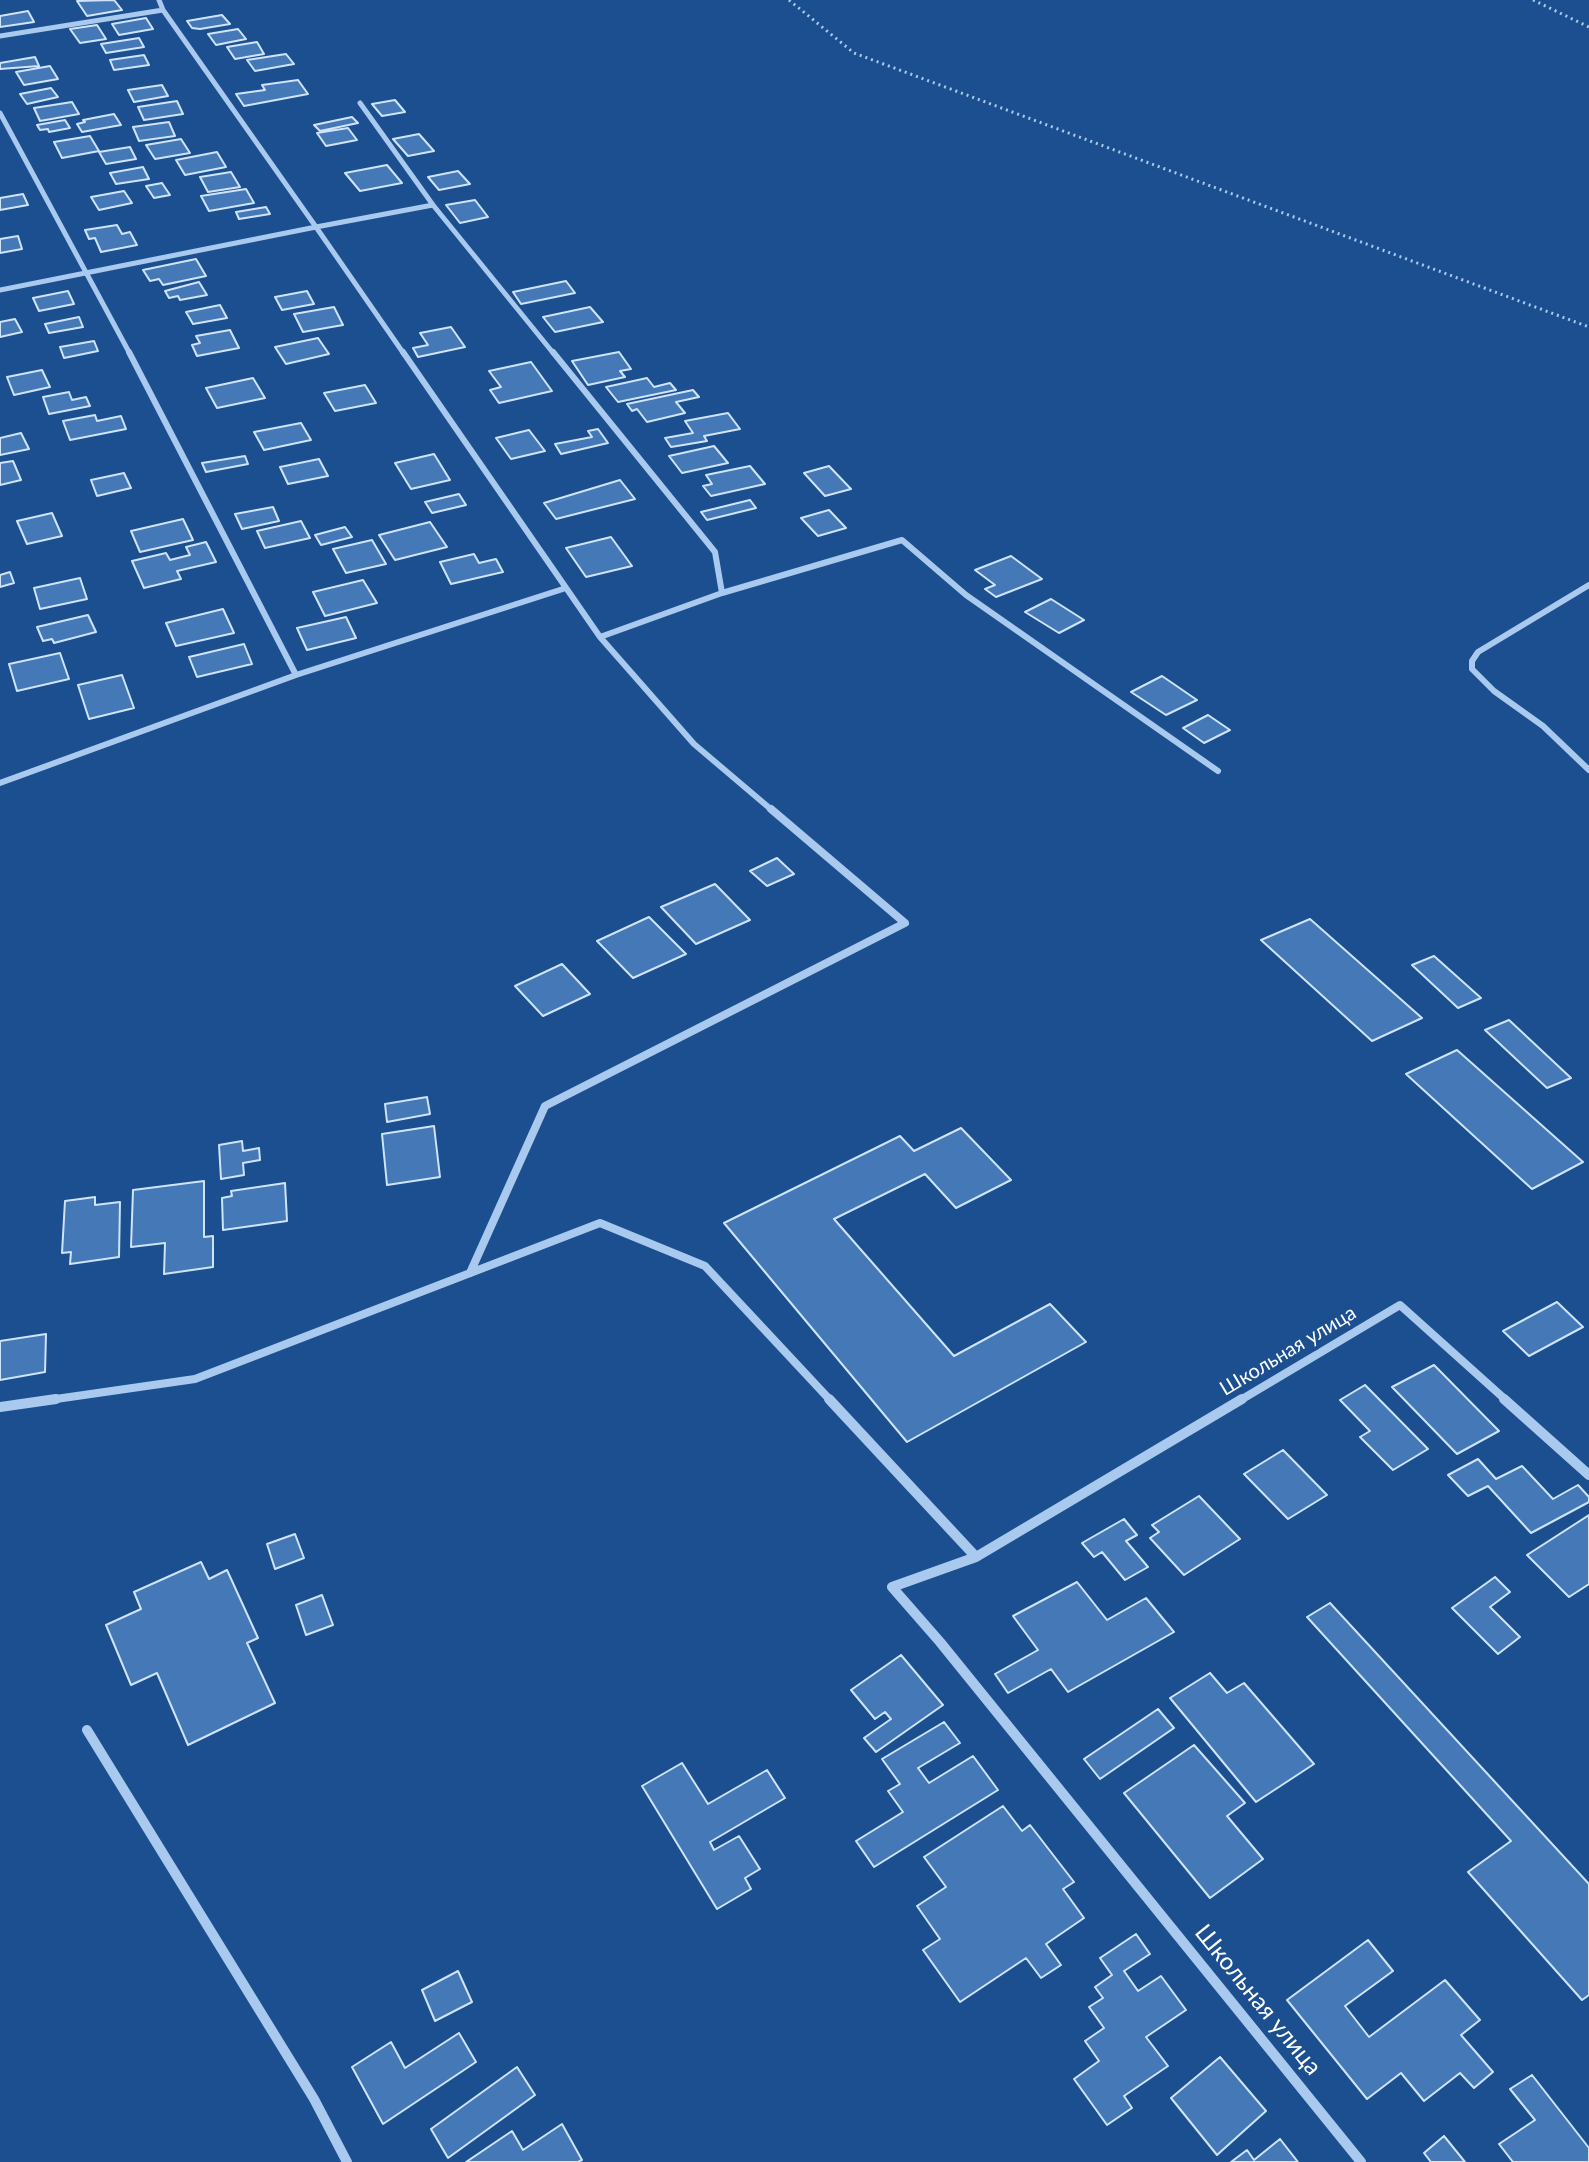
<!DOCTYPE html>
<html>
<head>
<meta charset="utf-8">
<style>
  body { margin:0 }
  canvas { display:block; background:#1b4f8f }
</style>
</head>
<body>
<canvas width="1589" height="2162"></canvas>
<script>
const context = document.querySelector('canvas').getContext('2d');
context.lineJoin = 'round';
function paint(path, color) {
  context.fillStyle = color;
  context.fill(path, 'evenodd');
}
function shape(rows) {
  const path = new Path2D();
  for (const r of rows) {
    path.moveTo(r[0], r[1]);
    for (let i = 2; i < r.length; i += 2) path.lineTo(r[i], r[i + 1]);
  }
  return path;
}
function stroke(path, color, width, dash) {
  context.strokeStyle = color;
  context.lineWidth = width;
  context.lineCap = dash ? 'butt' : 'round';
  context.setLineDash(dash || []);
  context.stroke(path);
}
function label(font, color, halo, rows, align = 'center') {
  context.font = font + ' Lato,sans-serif';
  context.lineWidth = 8;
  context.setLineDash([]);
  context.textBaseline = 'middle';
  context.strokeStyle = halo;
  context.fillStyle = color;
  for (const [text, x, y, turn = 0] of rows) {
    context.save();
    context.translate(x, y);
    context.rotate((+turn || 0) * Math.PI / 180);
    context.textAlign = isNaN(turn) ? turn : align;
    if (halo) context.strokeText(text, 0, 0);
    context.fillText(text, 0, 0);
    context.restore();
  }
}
const building = shape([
  [114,0,122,10,87,16,77,1,114,0],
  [28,11,34,22,0,27,0,16,28,11],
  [222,15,230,24,200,29,192,28,187,21,222,15],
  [146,18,153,29,119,35,112,24,146,18],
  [97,25,106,39,80,43,70,29,97,25],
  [238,29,246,39,216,45,208,34,238,29],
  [139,38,144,47,106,53,101,44,139,38],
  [257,42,264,54,235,59,227,47,257,42],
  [286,54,294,64,255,71,247,60,286,54],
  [144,55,149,65,114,70,110,60,144,55],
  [35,57,39,66,0,69,0,63,35,57],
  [50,66,58,79,24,85,16,72,50,66],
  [298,80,308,94,244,106,236,94,265,90,262,85,298,80],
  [162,85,168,96,134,102,128,90,162,85],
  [51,88,58,97,27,104,20,94,51,88],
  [395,100,405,112,382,116,372,104,395,100],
  [177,101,183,114,144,120,138,107,177,101],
  [72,102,79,114,40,121,34,108,72,102],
  [114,114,121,125,82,132,77,124,85,122,83,120,114,114],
  [352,117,358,123,320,131,314,125,352,117],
  [65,120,70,128,49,132,48,129,40,130,37,125,65,120],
  [169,122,175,136,139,141,133,127,169,122],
  [348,128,357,140,326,146,317,133,348,128],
  [419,134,434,151,408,156,393,139,419,134],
  [90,136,99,151,62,158,54,142,90,136],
  [181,139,190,153,155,159,146,145,181,139],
  [130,147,136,159,106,164,99,152,130,147],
  [217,152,226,167,185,175,176,160,217,152],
  [387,165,402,183,360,191,345,173,387,165],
  [143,167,149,179,116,184,110,173,143,167],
  [458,171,470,184,439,190,428,177,458,171],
  [231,172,240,187,208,192,200,177,231,172],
  [162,183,170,195,154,198,146,186,162,183],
  [246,189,254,203,209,211,201,196,246,189],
  [124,191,132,203,99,210,91,197,124,191],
  [23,194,28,205,0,210,0,198,23,194],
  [475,200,488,217,460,223,446,205,475,200],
  [266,207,270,214,239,219,236,212,266,207],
  [117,225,122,234,130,232,137,245,101,252,95,238,89,239,85,230,117,225],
  [18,236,22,249,0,253,0,239,18,236],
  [196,259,206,276,163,285,159,279,150,281,143,270,196,259],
  [566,281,575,293,521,304,513,292,566,281],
  [199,282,207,295,180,300,178,296,169,298,165,291,199,282],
  [68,291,74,304,39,311,33,298,68,291],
  [307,291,314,304,282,310,275,297,307,291],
  [220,305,227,318,193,324,186,312,220,305],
  [334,307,343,325,303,332,294,314,334,307],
  [590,307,603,322,555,332,543,317,590,307],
  [79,317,83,327,49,333,45,324,79,317],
  [15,319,22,332,0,337,0,322,15,319],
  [451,327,465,347,418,357,413,348,428,345,420,333,451,327],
  [230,330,239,348,197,356,192,345,200,343,196,336,230,330],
  [318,338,329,354,286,364,275,347,318,338],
  [94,341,98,351,64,358,60,347,94,341],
  [619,352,631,369,620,371,625,377,588,385,572,361,619,352],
  [531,362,552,391,499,403,490,390,501,387,489,371,531,362],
  [42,370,50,387,14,395,7,377,42,370],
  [253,378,265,398,217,408,206,388,253,378],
  [647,378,654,387,670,383,676,390,618,402,606,387,647,378],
  [365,385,376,403,335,411,324,393,365,385],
  [693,390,699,397,676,402,685,413,647,422,637,409,632,411,627,404,693,390],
  [69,392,72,400,86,397,90,406,49,414,43,397,69,392],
  [728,413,740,429,704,436,707,441,671,447,665,438,693,433,685,421,728,413],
  [95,415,97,421,121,416,126,429,70,440,63,421,95,415],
  [301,423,311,440,264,450,254,432,301,423],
  [598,429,608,443,561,454,555,444,592,437,588,431,598,429],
  [529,430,545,451,511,459,496,438,529,430],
  [21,433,29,449,0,455,0,438,21,433],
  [714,446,728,463,682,473,669,456,714,446],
  [434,454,450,480,411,489,395,463,434,454],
  [245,456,248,464,206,472,202,463,245,456],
  [319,459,328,476,288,484,280,467,319,459],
  [13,461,21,480,0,485,0,463,13,461],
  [750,466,765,484,711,496,703,486,712,484,706,475,750,466],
  [829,466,851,489,825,496,804,473,829,466],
  [124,473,131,488,97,496,91,480,124,473],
  [620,480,635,499,556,519,544,503,620,480],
  [459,494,466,505,432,513,425,502,459,494],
  [750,500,756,508,707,520,701,512,750,500],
  [273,507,279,521,242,529,235,514,273,507],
  [829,510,846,528,818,536,801,518,829,510],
  [52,513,62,536,27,544,17,521,52,513],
  [183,519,193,540,140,552,131,531,183,519],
  [301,521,310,538,265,548,257,531,301,521],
  [430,522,447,547,395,560,379,535,430,522],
  [345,527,352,537,321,545,315,535,345,527],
  [611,537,632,566,586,577,566,548,611,537],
  [372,540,386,564,346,573,333,549,372,540],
  [206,542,216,562,177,571,181,579,144,588,132,561,166,553,170,560,190,555,186,547,206,542],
  [474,554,479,563,496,559,503,572,451,584,440,562,474,554],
  [1011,556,1042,579,996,597,985,589,995,585,975,570,1011,556],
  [10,572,14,583,0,587,0,575,10,572],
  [80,578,87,599,40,609,34,588,80,578],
  [363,580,377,603,325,616,313,592,363,580],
  [1051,599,1084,620,1059,633,1025,612,1051,599],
  [223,609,234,633,176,646,166,623,223,609],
  [88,615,96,632,54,643,52,639,43,641,37,627,88,615],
  [346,617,356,638,307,650,297,628,346,617],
  [244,644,252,664,197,677,189,657,244,644],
  [60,653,69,679,17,691,9,664,60,653],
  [122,675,134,708,89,719,78,685,122,675],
  [1162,676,1197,700,1166,715,1131,692,1162,676],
  [1208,715,1230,730,1204,743,1183,728,1208,715],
  [777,858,794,874,767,886,750,871,777,858],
  [715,884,750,920,696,944,661,907,715,884],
  [649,917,686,954,633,978,597,941,649,917],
  [1310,919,1422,1018,1372,1041,1261,940,1310,919],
  [1434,956,1481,998,1458,1008,1412,965,1434,956],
  [562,964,590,994,543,1016,515,986,562,964],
  [1509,1020,1571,1078,1547,1088,1485,1030,1509,1020],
  [1457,1050,1583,1162,1532,1189,1406,1074,1457,1050],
  [427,1097,430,1114,387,1122,385,1104,427,1097],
  [434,1126,440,1177,387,1185,382,1134,434,1126],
  [961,1128,1011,1180,956,1208,925,1174,834,1219,954,1356,1050,1304,1086,1342,907,1442,724,1223,900,1136,914,1151,961,1128],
  [242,1141,243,1151,259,1148,260,1160,243,1163,244,1175,221,1179,219,1145,242,1141],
  [204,1181,204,1237,213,1236,213,1267,164,1274,165,1243,131,1247,133,1190,204,1181],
  [285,1183,287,1221,223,1230,222,1198,232,1196,231,1191,285,1183],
  [95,1197,95,1205,120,1202,119,1257,70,1264,71,1252,62,1253,65,1201,95,1197],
  [1557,1302,1583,1327,1529,1356,1503,1331,1557,1302],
  [46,1334,45,1372,0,1380,0,1341,46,1334],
  [1434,1365,1499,1431,1457,1454,1392,1387,1434,1365],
  [1365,1385,1428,1449,1393,1470,1360,1437,1370,1431,1340,1400,1365,1385],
  [1283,1450,1327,1495,1288,1519,1244,1474,1283,1450],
  [1478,1459,1496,1479,1522,1466,1553,1499,1578,1485,1589,1497,1589,1502,1531,1533,1488,1486,1468,1496,1448,1475,1478,1459],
  [1199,1496,1240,1539,1184,1575,1150,1538,1159,1532,1152,1525,1199,1496],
  [1589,1515,1589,1584,1569,1597,1527,1555,1589,1515],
  [1124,1519,1137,1535,1126,1541,1148,1567,1125,1580,1102,1552,1094,1557,1082,1543,1124,1519],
  [295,1534,304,1558,275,1569,267,1544,295,1534],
  [201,1562,209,1579,227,1570,258,1638,247,1643,275,1703,188,1745,157,1673,131,1685,106,1625,141,1609,134,1592,201,1562],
  [1495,1577,1510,1592,1490,1607,1520,1637,1498,1654,1452,1608,1495,1577],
  [1077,1582,1107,1620,1146,1598,1174,1632,1068,1692,1051,1669,1008,1693,995,1674,1038,1650,1013,1616,1077,1582],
  [322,1595,333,1625,306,1635,296,1605,322,1595],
  [1330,1603,1589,1884,1589,1995,1582,2000,1468,1872,1511,1841,1307,1617,1330,1603],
  [901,1655,943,1705,876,1752,864,1738,891,1719,885,1712,875,1719,851,1690,901,1655],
  [1210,1673,1227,1693,1244,1683,1314,1764,1256,1802,1170,1698,1210,1673],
  [1158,1709,1174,1728,1100,1779,1084,1759,1158,1709],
  [944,1722,960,1743,918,1768,929,1783,973,1756,998,1790,874,1867,856,1841,903,1812,888,1791,900,1784,882,1759,944,1722],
  [1194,1745,1245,1803,1227,1816,1263,1859,1210,1898,1124,1793,1194,1745],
  [682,1763,708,1804,767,1770,785,1798,710,1842,714,1850,739,1836,760,1869,745,1878,751,1889,717,1909,642,1786,682,1763],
  [1003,1806,1022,1831,1030,1825,1074,1882,1063,1889,1084,1918,1046,1944,1061,1965,1041,1978,1026,1958,960,2002,923,1950,940,1939,917,1906,946,1887,924,1857,1003,1806],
  [1136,1934,1150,1954,1124,1971,1138,1991,1161,1976,1186,2010,1146,2037,1168,2066,1124,2096,1132,2108,1107,2125,1074,2079,1099,2061,1085,2041,1104,2028,1089,2007,1103,1998,1095,1987,1112,1975,1100,1958,1136,1934],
  [1368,1940,1393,1971,1345,2006,1369,2037,1445,1980,1480,2020,1461,2035,1493,2072,1474,2088,1460,2073,1424,2101,1401,2073,1367,2099,1287,2000,1368,1940],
  [458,1971,472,2002,435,2021,422,1990,458,1971],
  [459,2033,476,2062,383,2124,352,2067,391,2042,405,2068,459,2033],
  [1220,2057,1266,2111,1217,2155,1171,2098,1220,2057],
  [517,2067,535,2095,448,2158,431,2129,517,2067],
  [1532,2075,1589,2148,1589,2162,1513,2162,1499,2144,1535,2120,1510,2089,1532,2075],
  [562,2124,582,2160,578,2162,466,2162,512,2131,523,2150,562,2124],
  [1444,2136,1465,2162,1431,2162,1424,2153,1444,2136],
  [1280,2139,1298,2162,1231,2162,1247,2150,1254,2160,1280,2139]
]);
const path = shape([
  [789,0,854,53,1589,327],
  [1533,0,1589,27]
]);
const streetFar3 = shape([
  [0,36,163,10,159,0],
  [360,103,433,205,316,227,404,354],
  [0,113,130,354],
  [433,205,554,354],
  [0,290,316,227,163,10]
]);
const streetFar2 = shape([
  [403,352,600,637,722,593],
  [553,352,715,552,722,593,902,540,966,595,1218,771],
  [1589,585,1478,652,1472,661,1472,669,1494,691,1543,726,1589,770],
  [600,637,694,744,773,811],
  [296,675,566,588],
  [0,783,296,675,129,352]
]);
const streetFar1 = shape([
  [470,1273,545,1106,905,923,771,809],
  [42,1401,195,1379,600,1223,705,1266,831,1401],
  [1239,1401,1400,1305,1507,1401]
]);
const street = shape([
  [829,1399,976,1557,892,1587,940,1642,1361,2162],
  [1504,1399,1589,1475],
  [0,1407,56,1399],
  [976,1557,1242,1399],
  [87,1730,314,2099,347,2162]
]);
const streetNames = [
  ["Школьная улица",1288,1351,-31]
];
const nearStreetnames = [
  ["Школьная улица",1258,2000,51]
];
paint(building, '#4478b7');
stroke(building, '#cfe3fa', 2);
stroke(path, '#a9c9ee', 3, [2, 4]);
stroke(streetFar3, '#a9c9ee', 5);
stroke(streetFar2, '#a9c9ee', 6);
stroke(streetFar1, '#a9c9ee', 8);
stroke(street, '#a9c9ee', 10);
label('20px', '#fff', '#1b4f8f', streetNames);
label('24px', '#fff', '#1b4f8f', nearStreetnames);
</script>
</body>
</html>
